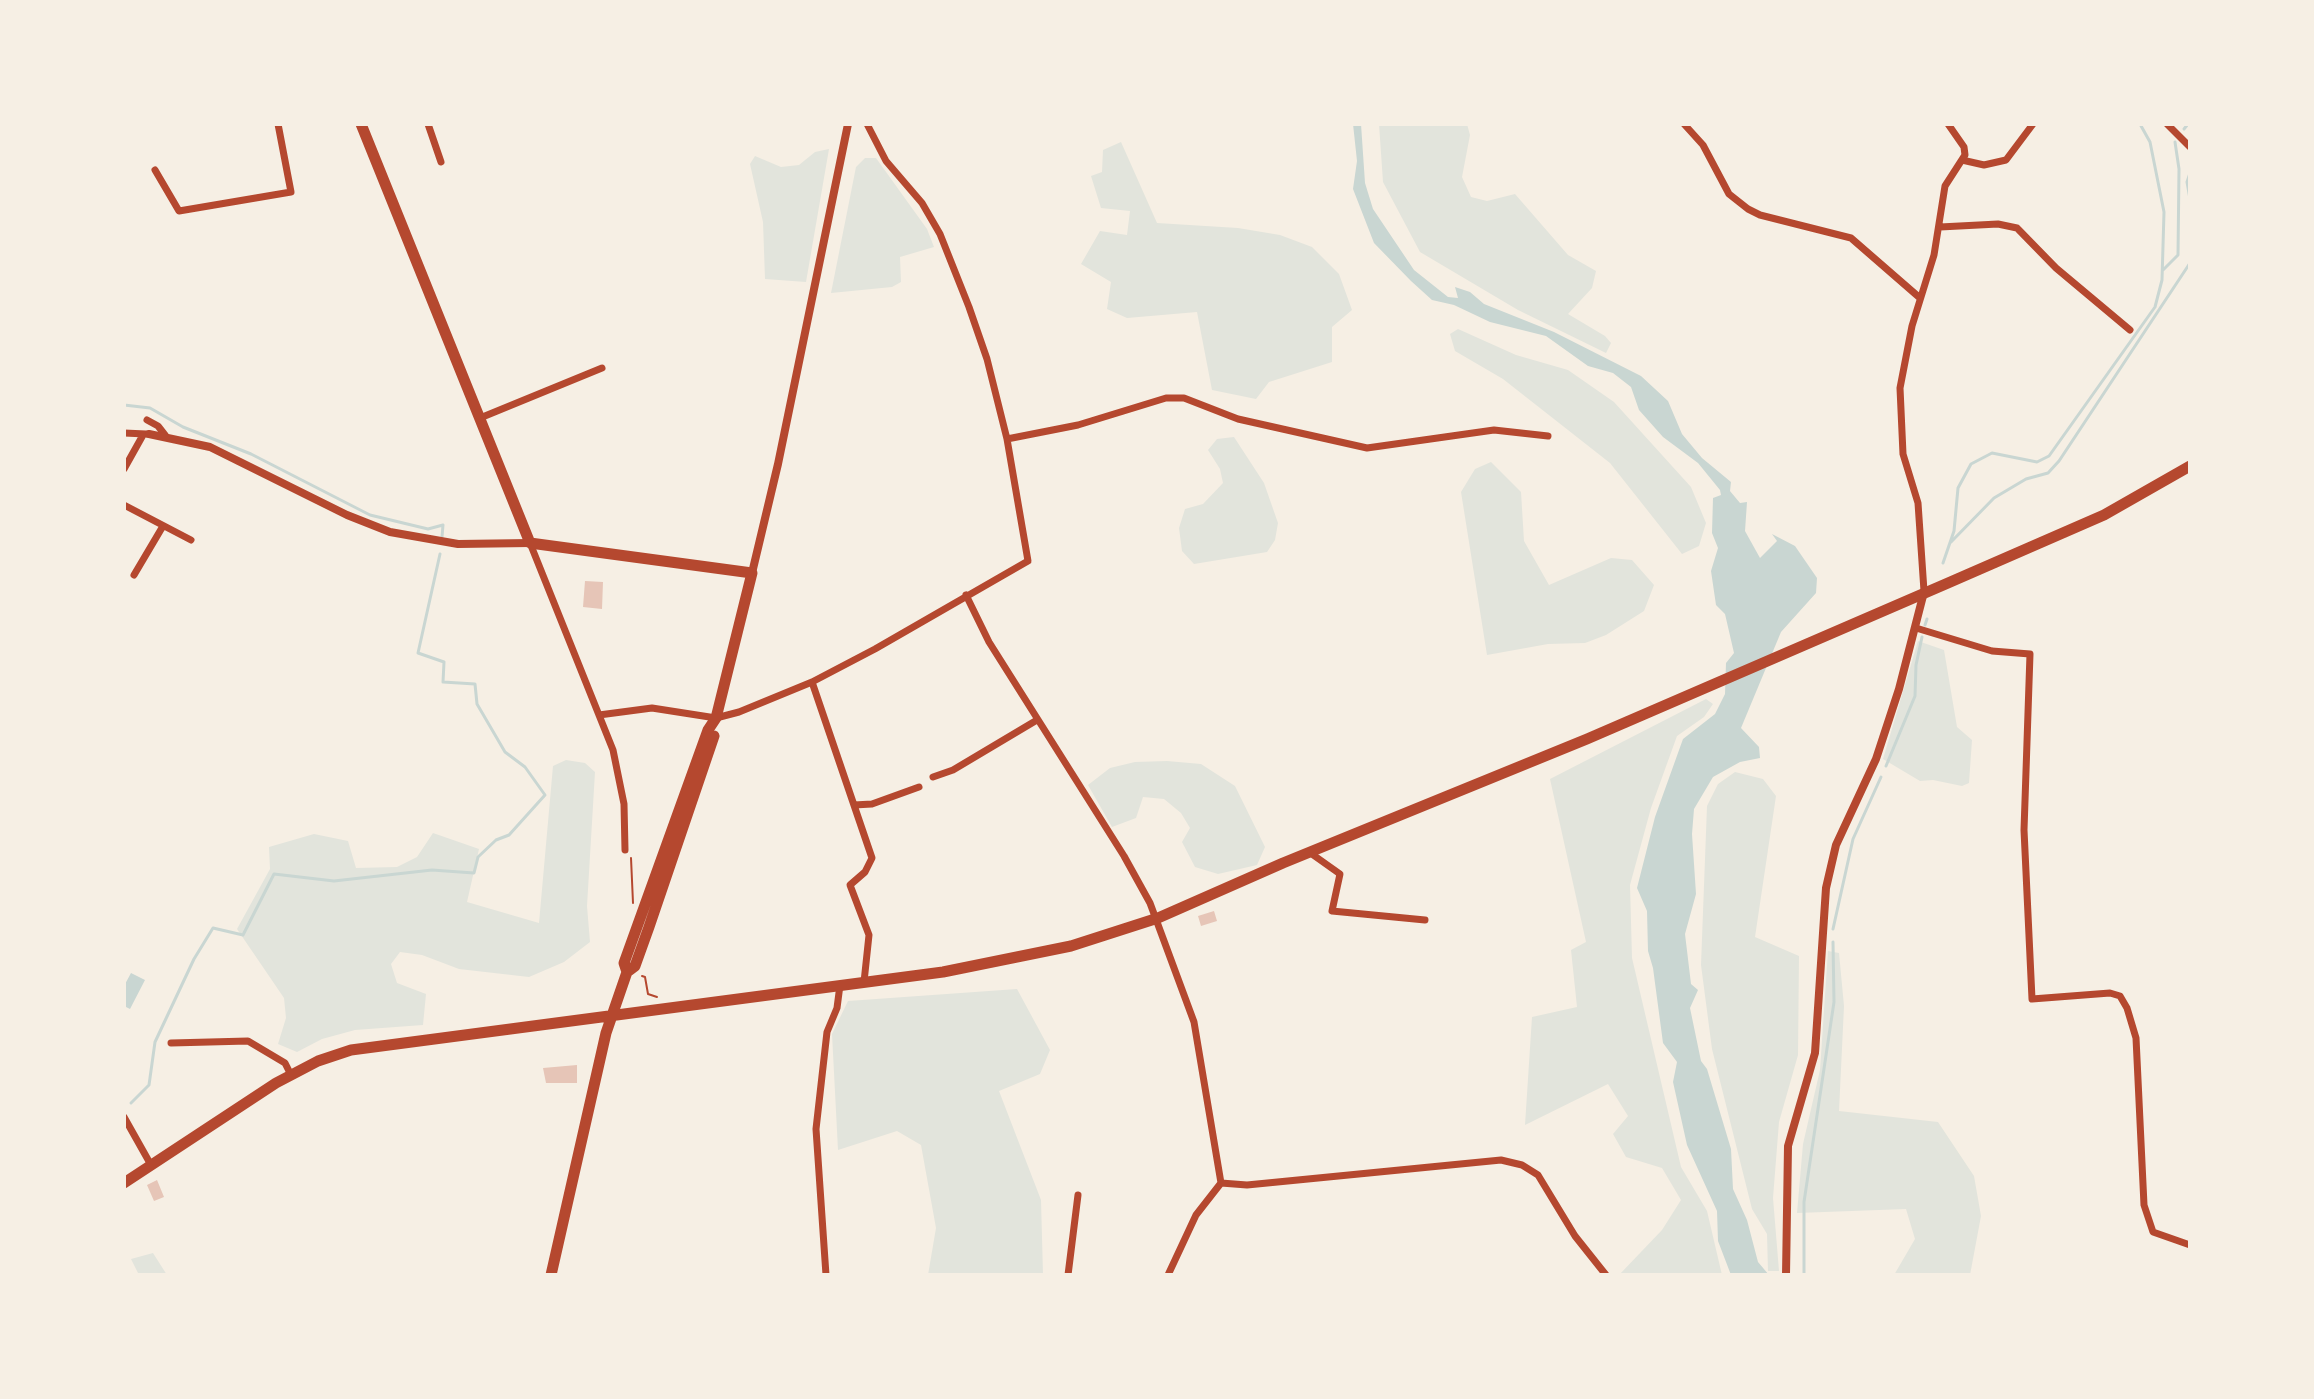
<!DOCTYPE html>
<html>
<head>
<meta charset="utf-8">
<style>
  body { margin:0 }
  #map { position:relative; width:2314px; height:1399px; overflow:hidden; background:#f6efe4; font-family:"PT Sans",sans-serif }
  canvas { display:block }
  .frame { position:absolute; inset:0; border:126px solid #f6efe4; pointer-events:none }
</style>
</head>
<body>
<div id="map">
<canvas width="2314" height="1399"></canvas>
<div class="frame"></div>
</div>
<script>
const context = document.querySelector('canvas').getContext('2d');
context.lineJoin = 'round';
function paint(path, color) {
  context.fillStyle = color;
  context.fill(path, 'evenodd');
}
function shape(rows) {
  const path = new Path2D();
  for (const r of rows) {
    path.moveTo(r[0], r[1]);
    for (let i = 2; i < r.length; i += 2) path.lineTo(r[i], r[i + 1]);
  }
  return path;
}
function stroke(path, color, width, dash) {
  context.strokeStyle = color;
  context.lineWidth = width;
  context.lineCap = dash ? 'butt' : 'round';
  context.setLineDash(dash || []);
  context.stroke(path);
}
const green = shape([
  [1379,124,1467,124,1470,135,1462,177,1471,197,1487,201,1515,194,1568,255,1596,271,1592,288,1568,314,1605,336,1611,343,1606,353,1518,310,1420,252,1383,182],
  [1121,142,1157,223,1238,228,1280,235,1312,247,1339,274,1352,310,1332,327,1332,362,1269,382,1256,399,1212,390,1197,312,1127,318,1107,309,1111,282,1081,264,1100,231,1127,235,1130,211,1101,208,1091,176,1102,172,1103,150],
  [829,149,806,282,765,279,763,222,750,164,755,156,781,167,799,165,815,152],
  [865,158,876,158,927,229,934,247,900,257,901,282,892,287,831,293,856,167],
  [1458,329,1516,355,1568,370,1614,402,1691,487,1706,523,1699,546,1682,554,1610,463,1503,379,1455,351,1450,334],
  [1234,437,1264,483,1278,523,1275,540,1267,552,1194,564,1182,551,1179,528,1185,509,1203,504,1223,483,1220,469,1208,450,1217,439],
  [1491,462,1521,492,1524,541,1549,585,1611,558,1632,560,1654,585,1644,611,1606,635,1585,643,1548,644,1487,655,1461,492,1475,469],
  [1918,641,1944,650,1957,727,1972,740,1969,783,1962,786,1933,780,1920,781,1883,759],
  [1706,699,1713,704,1704,717,1677,736,1651,808,1630,885,1632,958,1681,1167,1707,1211,1722,1275,1619,1275,1662,1230,1681,1200,1662,1168,1626,1157,1613,1134,1628,1116,1608,1084,1525,1125,1532,1017,1577,1007,1571,950,1586,942,1550,779],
  [566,760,585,763,595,772,587,906,590,942,564,962,529,977,459,969,422,955,400,952,391,964,397,983,426,994,423,1025,355,1030,322,1039,297,1052,278,1044,286,1018,284,998,237,929,270,869,269,847,314,834,348,841,356,868,397,867,417,857,433,833,479,849,467,902,539,923,553,766],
  [1167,761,1201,764,1235,786,1265,847,1257,865,1218,874,1195,867,1182,842,1190,828,1181,813,1164,799,1143,797,1136,818,1112,827,1088,785,1110,768,1135,762],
  [1735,772,1763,779,1776,796,1755,937,1799,956,1798,1055,1779,1122,1773,1198,1779,1271,1768,1271,1767,1234,1752,1209,1712,1049,1701,965,1707,806,1718,784],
  [1828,951,1839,953,1844,1006,1839,1111,1938,1122,1974,1176,1981,1216,1970,1275,1894,1275,1915,1239,1906,1209,1797,1213,1803,1144,1820,1070],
  [1017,989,1050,1050,1040,1074,999,1091,1041,1200,1043,1275,928,1275,936,1228,921,1145,897,1131,838,1150,832,1034,848,1001],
  [153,1253,167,1275,139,1275,131,1259]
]);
const water = shape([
  [1353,124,1361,124,1365,183,1373,209,1414,270,1448,297,1458,298,1455,287,1470,292,1484,304,1554,332,1641,376,1668,401,1682,434,1702,458,1731,482,1730,491,1740,503,1747,502,1745,531,1760,558,1777,541,1772,534,1795,546,1817,578,1816,593,1781,632,1741,728,1759,747,1760,758,1740,762,1713,777,1694,809,1692,834,1696,894,1685,934,1691,984,1698,990,1690,1008,1701,1061,1707,1069,1731,1149,1733,1189,1747,1220,1758,1262,1769,1275,1731,1275,1718,1241,1717,1211,1687,1145,1673,1082,1677,1062,1663,1043,1653,968,1648,951,1647,911,1637,888,1655,817,1683,739,1715,714,1725,694,1726,663,1734,653,1725,614,1716,605,1711,571,1718,548,1712,533,1713,498,1721,495,1720,490,1698,463,1663,437,1639,410,1631,387,1613,373,1588,366,1546,336,1490,322,1454,305,1432,300,1411,281,1374,243,1353,189,1357,161],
  [131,973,145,980,130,1009,124,1006,124,986]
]);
const stream = shape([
  [2184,129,2188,124],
  [2190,173,2187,182,2190,199],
  [2163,270,2178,255,2179,169,2175,142],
  [124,405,150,408,183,427,251,454,370,515,428,529,443,525,442,537],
  [1951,542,1994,498,2026,479,2048,473,2059,461,2190,263],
  [1943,563,1954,531,1958,488,1971,464,1992,453,2037,462,2049,456,2155,307,2162,280,2164,212,2150,142,2140,124],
  [1925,625,1927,619],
  [1886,766,1915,696,1916,665,1922,637],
  [1833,929,1853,839,1881,777],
  [131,1103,149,1085,155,1042,194,959,213,928,243,935,274,874,334,881,432,870,474,873,478,857,496,840,509,835,545,795,525,767,505,752,477,704,475,684,443,682,444,662,418,653,440,554],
  [1804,1275,1804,1202,1834,1002,1833,942]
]);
const building = shape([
  [585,581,603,582,602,609,583,607],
  [1214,911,1217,921,1201,926,1198,916],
  [577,1065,577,1083,546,1083,543,1068],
  [157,1180,164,1197,154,1201,147,1185]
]);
const path = shape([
  [631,858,633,903],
  [642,976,645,977,648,994,657,997]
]);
const minor = shape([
  [428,124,441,162],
  [1684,124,1703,145,1729,194,1748,209,1760,215,1851,238,1920,298],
  [2167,124,2190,147],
  [1962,160,1984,165,2006,160,2033,124],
  [155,170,179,211,291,192,278,124],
  [1940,227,1998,224,2017,228,2056,268,2130,330],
  [480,418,602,368],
  [147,420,158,426,165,435],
  [124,433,146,434],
  [1007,439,1078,425,1166,398,1184,398,1238,419,1367,448,1494,430,1548,436],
  [124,469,143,435],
  [124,505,191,540],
  [530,543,613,750,624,804,625,850],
  [134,575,163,526],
  [1924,591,1918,503,1903,454,1900,388,1912,326,1934,255,1945,186,1965,155,1964,147,1948,124],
  [966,595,989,642,1124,856,1150,903,1194,1022,1221,1183,1196,1215,1168,1275],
  [1916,628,1992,651,2030,654,2024,830,2032,999,2110,993,2120,996,2127,1008,2136,1038,2144,1205,2153,1232,2190,1245],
  [812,682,872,858,865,872,850,885,869,935,864,982],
  [599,715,652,708,716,718,739,712,812,682,875,649,1028,561,1007,439,987,359,969,307,940,234,922,203,886,161,867,124],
  [933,777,953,770,1037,720],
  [854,805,872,804,919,787],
  [1309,852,1340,874,1332,911,1425,920],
  [171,1043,248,1041,285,1063,291,1075],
  [124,1117,151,1165],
  [1221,1183,1247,1185,1501,1160,1522,1165,1538,1175,1575,1236,1606,1275],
  [826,1275,816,1129,827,1032,837,1008,840,985],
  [1068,1275,1078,1195]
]);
const tertiary = shape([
  [149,434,210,447,347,515,390,532,458,544,530,543],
  [752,573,778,464,848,124],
  [1786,1275,1788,1146,1815,1053,1826,888,1836,845,1876,759,1899,689,1924,592]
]);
const primary = shape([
  [361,124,530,543,752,573,716,718,708,730,624,963,627,972],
  [124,1183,276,1083,318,1061,351,1050,943,972,1071,946,1158,918,1283,863,1587,739,1948,583,2104,515,2190,466],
  [551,1275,606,1033,627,972,635,966,649,927,714,736]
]);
paint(green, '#e2e4dc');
paint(water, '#c9d6d2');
stroke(stream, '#c9d6d2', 3);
paint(building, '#e6c5b7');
stroke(path, '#b5482f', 2);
stroke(minor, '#b5482f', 7);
stroke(tertiary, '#b5482f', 8);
stroke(primary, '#b5482f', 11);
</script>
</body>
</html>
